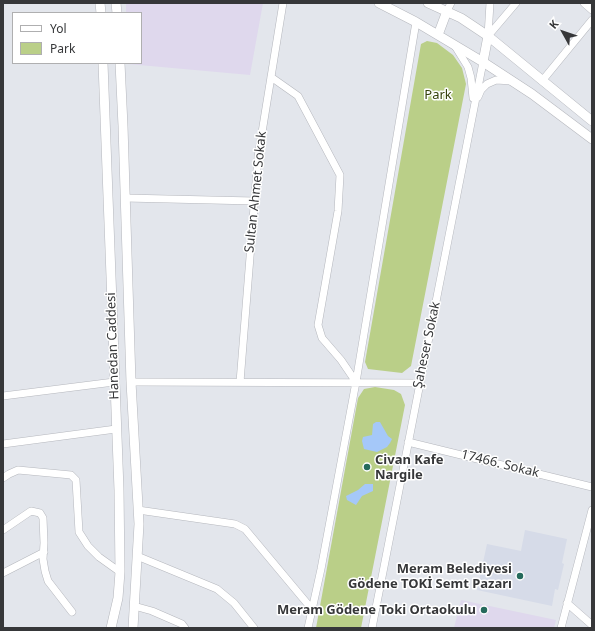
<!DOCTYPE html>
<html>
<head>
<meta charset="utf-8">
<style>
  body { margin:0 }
  #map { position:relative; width:595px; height:631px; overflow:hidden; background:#e3e6ec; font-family:"Noto Sans",sans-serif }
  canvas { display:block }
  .frame { position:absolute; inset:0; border:4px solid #363739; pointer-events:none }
  .legend { position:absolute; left:12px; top:12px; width:130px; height:52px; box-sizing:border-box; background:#fff; border:1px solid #afafb0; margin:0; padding:5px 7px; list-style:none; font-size:12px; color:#363739 }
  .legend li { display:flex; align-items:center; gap:8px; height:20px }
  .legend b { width:20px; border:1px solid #afafb0 }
  .north { position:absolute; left:543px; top:12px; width:40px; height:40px; -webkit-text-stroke:3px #fff; paint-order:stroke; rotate:310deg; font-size:11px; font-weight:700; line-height:16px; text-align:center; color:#363739 }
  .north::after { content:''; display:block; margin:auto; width:14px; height:18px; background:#363739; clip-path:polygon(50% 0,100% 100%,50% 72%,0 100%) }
</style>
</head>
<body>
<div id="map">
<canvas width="595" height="631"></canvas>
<div class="frame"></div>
<ul class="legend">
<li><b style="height:5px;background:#fff"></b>Yol</li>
<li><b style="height:11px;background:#bacf88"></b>Park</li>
</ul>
<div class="north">K</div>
</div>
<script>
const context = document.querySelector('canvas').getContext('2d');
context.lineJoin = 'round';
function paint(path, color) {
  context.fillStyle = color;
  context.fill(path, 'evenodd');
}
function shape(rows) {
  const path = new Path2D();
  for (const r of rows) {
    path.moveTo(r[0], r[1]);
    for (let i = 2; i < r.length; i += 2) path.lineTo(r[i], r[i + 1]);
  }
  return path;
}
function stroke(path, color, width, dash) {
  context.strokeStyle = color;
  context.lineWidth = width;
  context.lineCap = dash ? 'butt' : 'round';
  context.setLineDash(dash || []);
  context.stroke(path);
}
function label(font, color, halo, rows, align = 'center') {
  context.font = font + ' "Noto Sans",sans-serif';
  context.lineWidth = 3;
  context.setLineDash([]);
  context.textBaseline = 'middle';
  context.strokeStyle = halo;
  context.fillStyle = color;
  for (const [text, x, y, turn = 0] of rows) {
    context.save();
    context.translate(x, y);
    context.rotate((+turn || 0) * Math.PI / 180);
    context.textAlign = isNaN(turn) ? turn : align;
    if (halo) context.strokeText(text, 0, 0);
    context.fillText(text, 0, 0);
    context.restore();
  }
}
const built = shape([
  [525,530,567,539,562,563,564,564,558,590,555,589,552,606,477,590,487,544,521,551]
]);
const education = shape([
  [126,3,263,3,250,75,128,64,128,63,141,63,141,13,126,13],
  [461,600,556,620,554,628,454,628]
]);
const green = shape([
  [427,41,437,43,453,55,462,68,466,84,411,366,402,373,368,369,365,362,421,44],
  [375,387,394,390,401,394,405,405,361,628,316,628,358,398,364,389]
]);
const water = shape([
  [376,422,380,422,388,436,392,439,390,443,387,447,377,452,364,449,362,441,363,437,372,435,373,424],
  [365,484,373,484,373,491,362,496,356,505,347,500,346,496,358,490]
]);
const minor = shape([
  [584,3,592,10],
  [447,11,451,3],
  [488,36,516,3],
  [488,36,490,3],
  [455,46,468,67,471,78,473,98],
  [271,77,298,96,340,175,338,211,318,325,322,338,341,360,356,382],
  [542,81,592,20],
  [478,97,481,90,487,84,496,80,512,81],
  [125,198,254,201],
  [131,382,419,383],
  [240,382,258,157,283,3],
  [3,396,114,382],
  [408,442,592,487],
  [3,444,116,429],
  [3,478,9,474,18,470,71,475,76,480,79,532,88,546,99,557,120,572],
  [138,510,235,524,245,529,311,608],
  [3,530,31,511,40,513,43,518,44,543,43,559,45,571,48,581,72,612],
  [137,556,217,589,234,603,254,628],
  [3,573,44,552],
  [567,603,592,625],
  [134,606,152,611,182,624,185,628],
  [308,628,321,569,356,382,416,22],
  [372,628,483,62],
  [561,628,592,510]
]);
const tertiary = shape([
  [100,3,101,13],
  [116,3,117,13],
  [379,3,416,22,483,62,532,94,592,139],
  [428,3,461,18,488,36,592,121],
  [438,35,447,11],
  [483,62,488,36],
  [103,63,119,490,120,572,118,598,111,628],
  [120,63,123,126,131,382,139,524,133,628]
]);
const markers = [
  [367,467,4,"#256a5c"],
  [520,576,4,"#256a5c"],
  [484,610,4,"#256a5c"]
];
const parkNames = [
  ["Park",438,95]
];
const streetNames = [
  ["Sultan Ahmet Sokak",256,192,-84],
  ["Şaheser Sokak",427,345,-78],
  ["Hanedan Caddesi",113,346,-92],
  ["17466. Sokak",500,464,14]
];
const poiNames = [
  ["Civan Kafe",375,460,"left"],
  ["Nargile",375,475,"left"],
  ["Meram Belediyesi",512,569],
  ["Gödene TOKİ Semt Pazarı",512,584],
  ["Meram Gödene Toki Ortaokulu",476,610]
];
paint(built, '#d6dbe8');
paint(education, '#dfd8ed');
paint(green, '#bacf88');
paint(water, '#a5c8f9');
stroke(minor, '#b5b7bd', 8);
stroke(tertiary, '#b5b7bd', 10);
stroke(minor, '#fff', 7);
stroke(tertiary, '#fff', 9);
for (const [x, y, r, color] of markers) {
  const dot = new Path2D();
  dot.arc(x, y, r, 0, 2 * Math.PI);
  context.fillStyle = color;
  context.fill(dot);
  stroke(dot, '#fff', 1.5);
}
label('13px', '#344009', '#fff', parkNames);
label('13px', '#363739', '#fff', streetNames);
label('bold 13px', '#363739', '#fff', poiNames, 'right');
</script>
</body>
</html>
